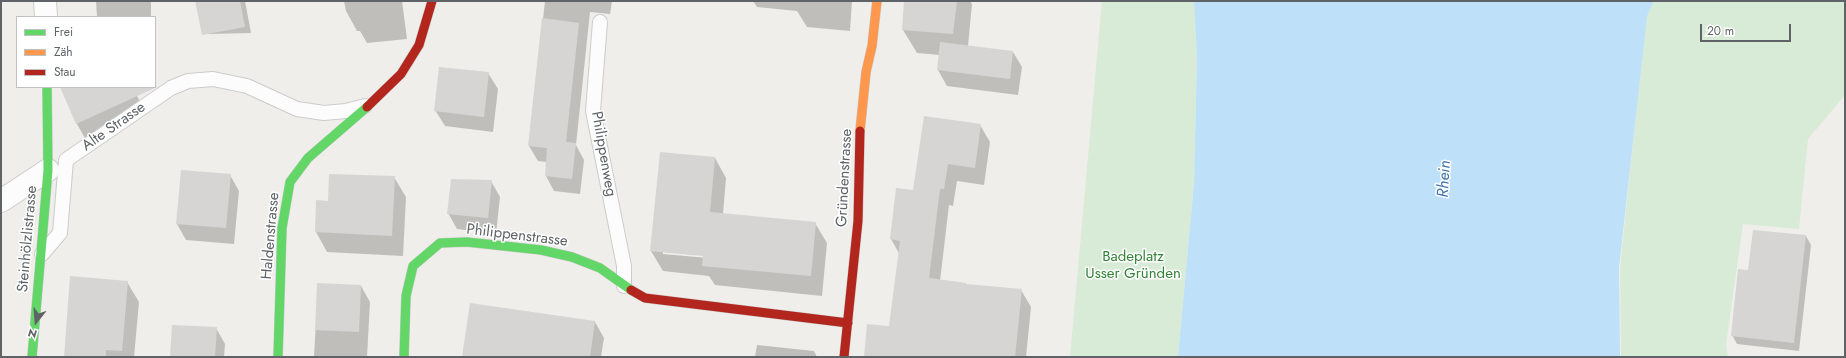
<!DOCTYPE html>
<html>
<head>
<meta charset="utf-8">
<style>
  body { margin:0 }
  #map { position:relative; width:1846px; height:358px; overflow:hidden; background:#efeeea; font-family:Jost,sans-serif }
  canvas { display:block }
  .frame { position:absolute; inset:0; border:2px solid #5f6368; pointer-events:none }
  .legend { position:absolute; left:16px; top:16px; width:140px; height:72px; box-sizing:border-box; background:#fff; border:1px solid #bfc1c3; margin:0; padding:5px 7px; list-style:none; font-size:12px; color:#5f6368 }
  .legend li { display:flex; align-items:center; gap:8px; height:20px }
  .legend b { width:20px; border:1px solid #bfc1c3 }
  .north { position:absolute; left:16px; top:302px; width:40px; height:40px; -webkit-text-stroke:3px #fff; paint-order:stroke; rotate:197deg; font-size:11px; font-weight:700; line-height:16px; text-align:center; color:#5f6368 }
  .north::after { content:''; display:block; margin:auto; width:14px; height:18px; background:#5f6368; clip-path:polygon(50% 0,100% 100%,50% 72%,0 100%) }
  .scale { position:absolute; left:1700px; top:24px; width:91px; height:18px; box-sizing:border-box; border:2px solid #5f6368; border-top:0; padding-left:5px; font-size:12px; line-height:14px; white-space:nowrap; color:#5f6368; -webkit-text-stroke:3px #fff; paint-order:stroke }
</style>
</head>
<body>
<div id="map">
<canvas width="1846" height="358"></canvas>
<div class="frame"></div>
<ul class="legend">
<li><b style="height:5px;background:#63d668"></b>Frei</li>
<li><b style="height:5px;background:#ff974d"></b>Zäh</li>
<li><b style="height:5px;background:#b3261e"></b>Stau</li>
</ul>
<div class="north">N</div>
<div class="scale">20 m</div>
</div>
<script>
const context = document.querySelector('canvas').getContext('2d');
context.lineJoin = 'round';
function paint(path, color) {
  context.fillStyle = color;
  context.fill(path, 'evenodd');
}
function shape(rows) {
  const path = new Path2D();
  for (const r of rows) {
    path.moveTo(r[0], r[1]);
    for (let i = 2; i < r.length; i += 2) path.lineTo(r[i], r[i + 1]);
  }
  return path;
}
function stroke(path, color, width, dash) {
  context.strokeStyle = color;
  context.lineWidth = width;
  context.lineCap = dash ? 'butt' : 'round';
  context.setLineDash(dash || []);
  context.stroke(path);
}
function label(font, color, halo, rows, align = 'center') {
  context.font = font + ' Jost,sans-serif';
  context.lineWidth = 3;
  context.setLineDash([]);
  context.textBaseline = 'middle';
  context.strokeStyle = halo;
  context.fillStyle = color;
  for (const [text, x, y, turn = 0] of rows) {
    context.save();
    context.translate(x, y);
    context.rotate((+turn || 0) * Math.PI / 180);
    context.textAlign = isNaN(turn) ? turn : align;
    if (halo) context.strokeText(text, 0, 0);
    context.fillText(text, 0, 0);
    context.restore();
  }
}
const green = shape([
  [1102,1,1194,1,1197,58,1194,183,1178,357,1070,357],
  [1654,1,1845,1,1845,95,1808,139,1799,229,1743,224,1726,345,1728,357,1621,357,1620,268,1646,17]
]);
const water = shape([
  [1194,1,1654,1,1647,16,1619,268,1620,357,1178,357,1194,183,1197,58]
]);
const shadow = shape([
  [96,1,151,1,151,17,97,17],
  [196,1,245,1,251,33,209,34,200,18],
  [344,1,402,1,407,39,367,43,360,31,357,31,346,11],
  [545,1,612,1,610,14,590,12,576,145,584,160,580,194,554,191,546,176,547,162,538,161,529,146],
  [753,1,852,1,850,31,807,27,797,11,757,7],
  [905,1,970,1,972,4,968,46,1013,52,1022,67,1018,95,947,86,938,70,940,55,917,53,903,30],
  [488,73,498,89,493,132,445,126,435,110],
  [63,87,133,87,145,113,86,140,77,124,61,88],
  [980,125,990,142,984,185,957,181,953,206,949,205,940,281,967,285,1021,290,1031,307,1026,357,865,357,890,327,900,255,891,239,914,192],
  [661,153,715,158,726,178,723,214,815,223,827,243,822,296,715,285,709,276,663,271,651,251],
  [663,252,708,256,708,258,663,254],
  [182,171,230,175,239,191,234,244,186,240,177,224],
  [394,177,406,197,403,256,327,252,316,232,317,201,329,202],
  [491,181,500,197,496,234,457,229,448,213],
  [1806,236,1811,245,1799,351,1737,344,1732,335,1749,271],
  [127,282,139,302,134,357,65,357],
  [318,284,361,286,370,302,367,357,314,357],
  [595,322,604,338,601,357,463,357],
  [216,328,225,344,224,357,171,357],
  [757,345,814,351,817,357,755,357]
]);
const building = shape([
  [195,1,240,1,245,27,202,35],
  [904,1,957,1,953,34,902,30],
  [542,18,579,23,566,142,576,143,572,179,545,176,547,148,528,146],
  [940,42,1013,51,1010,79,937,70],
  [439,67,489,72,484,117,434,111],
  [60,87,157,87,76,124],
  [924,116,981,124,975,168,948,164,944,189,940,189,929,278,966,283,966,284,1022,289,1015,357,864,357,867,324,889,326,900,241,890,239,896,188,913,190],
  [660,152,715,157,710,212,816,222,811,276,702,266,703,256,650,251],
  [181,170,231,174,226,228,176,224],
  [329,174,395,176,392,236,315,232,316,200,328,201],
  [451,179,492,180,488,218,447,214],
  [1753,230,1806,235,1794,343,1731,336,1738,269,1748,270],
  [70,276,128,281,122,351,106,350,106,357,64,357],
  [317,283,361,285,359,332,315,330],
  [470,303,595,321,590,357,462,357],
  [172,325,217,327,215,357,170,357]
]);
const lane = shape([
  [600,22,593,111,624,266,624,286],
  [42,254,60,233,66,160,171,88,188,81,213,79,247,86,297,109,324,113,346,111,365,106]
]);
const street = shape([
  [45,1,46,17],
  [1,201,48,170]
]);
const fast = shape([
  [32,357,48,170,47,87],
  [278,357,282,228,290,182,308,158,367,107],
  [404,357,406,296,413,266,440,243,467,242,541,250,572,257,600,268,631,290]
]);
const slow = shape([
  [860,131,866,72,872,46,877,1]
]);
const jam = shape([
  [367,107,401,74,419,45,432,1],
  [631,290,645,298,848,323],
  [844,357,858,221,860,131]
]);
const streetNames = [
  ["Alte Strasse",114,127,-35],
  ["Philippenweg",603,154,80],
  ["Gründenstrasse",845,178,-87],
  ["Haldenstrasse",271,236,-85],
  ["Philippenstrasse",517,236,7],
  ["Steinhölzlistrasse",28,239,-85]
];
const parkNames = [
  ["Badeplatz",1133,257],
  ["Usser Gründen",1133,274]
];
const waterNames = [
  ["Rhein",1445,179,-87]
];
paint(green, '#d8ebd6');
paint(water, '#bfe0f9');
paint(shadow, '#0003');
paint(building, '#d6d5d3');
stroke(lane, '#cbcccc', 16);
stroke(street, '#cbcccc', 24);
stroke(fast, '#cacacb', 10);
stroke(slow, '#cacacb', 10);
stroke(jam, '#cacacb', 10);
stroke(lane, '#fdfcfc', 14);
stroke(street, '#fdfcfc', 22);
stroke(fast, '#63d668', 9);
stroke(slow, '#ff974d', 9);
stroke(jam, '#b3261e', 9);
label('15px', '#5f6368', '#fff', streetNames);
label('15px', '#348238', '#fff', parkNames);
label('italic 16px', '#4174aa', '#fff', waterNames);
</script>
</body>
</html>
